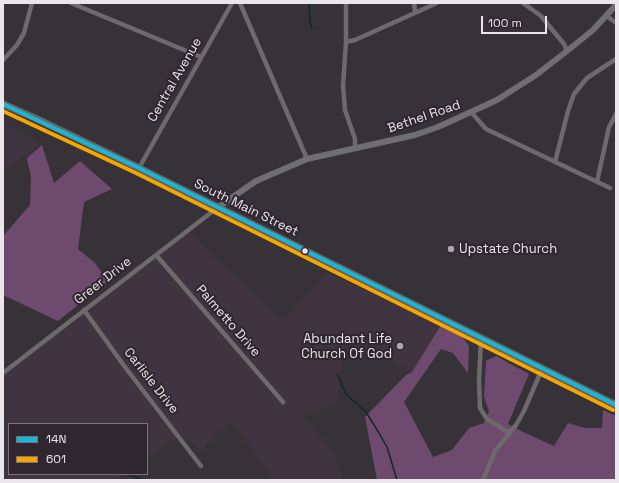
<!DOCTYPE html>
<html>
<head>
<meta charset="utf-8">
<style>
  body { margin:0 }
  #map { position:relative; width:619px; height:483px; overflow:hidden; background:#373237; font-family:"Space Grotesk",sans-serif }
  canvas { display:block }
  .frame { position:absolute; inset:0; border:4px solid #ebe6eb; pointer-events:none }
  .legend { position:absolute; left:8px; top:423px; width:140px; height:52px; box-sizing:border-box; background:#2f262f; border:1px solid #7a737a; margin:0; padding:5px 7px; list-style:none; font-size:12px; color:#ebe6eb }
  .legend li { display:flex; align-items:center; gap:8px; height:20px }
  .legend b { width:20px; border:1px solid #7a737a }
  .scale { position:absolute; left:481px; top:16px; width:66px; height:18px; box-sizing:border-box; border:2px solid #ebe6eb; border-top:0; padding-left:5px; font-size:12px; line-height:14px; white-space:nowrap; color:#ebe6eb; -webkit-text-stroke:3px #2f262f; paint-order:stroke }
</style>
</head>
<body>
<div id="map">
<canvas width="619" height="483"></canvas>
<div class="frame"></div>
<ul class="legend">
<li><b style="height:5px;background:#1ab6d8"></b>14N</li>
<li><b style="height:5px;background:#f7a600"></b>601</li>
</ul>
<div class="scale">100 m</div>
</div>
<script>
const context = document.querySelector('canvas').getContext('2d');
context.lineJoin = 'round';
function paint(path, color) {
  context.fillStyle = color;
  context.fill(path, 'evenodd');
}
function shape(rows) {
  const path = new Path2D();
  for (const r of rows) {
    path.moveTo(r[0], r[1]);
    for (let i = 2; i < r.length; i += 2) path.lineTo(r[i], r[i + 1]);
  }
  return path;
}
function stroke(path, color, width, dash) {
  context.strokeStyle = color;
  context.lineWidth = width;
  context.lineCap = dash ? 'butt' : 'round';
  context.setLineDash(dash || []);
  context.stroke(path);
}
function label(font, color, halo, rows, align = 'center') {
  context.font = font + ' "Space Grotesk",sans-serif';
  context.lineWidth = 4;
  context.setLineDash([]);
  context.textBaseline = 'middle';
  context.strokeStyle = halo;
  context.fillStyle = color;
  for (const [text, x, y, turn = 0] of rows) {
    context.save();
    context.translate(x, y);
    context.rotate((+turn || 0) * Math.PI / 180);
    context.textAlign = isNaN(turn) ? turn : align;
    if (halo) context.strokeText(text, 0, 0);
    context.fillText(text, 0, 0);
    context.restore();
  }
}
const built = shape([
  [3,124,41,143,3,172],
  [187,230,282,322,327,274,442,322,412,373,382,356,345,343,336,404,302,415,335,454,343,480,274,480,232,421,201,450,179,436,147,458,147,424,9,424,9,474,125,474,116,480,3,480,3,373]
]);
const forest = shape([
  [42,145,54,183,80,161,112,189,84,202,78,249,95,263,108,281,58,321,3,295,3,236,30,205,31,177,27,158],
  [441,325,460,334,469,346,468,373,453,353,441,349,404,402,433,457,452,450,469,428,484,423,489,411,484,397,486,361,496,356,529,374,508,424,523,432,554,446,568,423,585,428,602,428,603,410,616,416,616,480,377,480,365,417,406,375,412,372]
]);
const stream = shape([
  [309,3,310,22,312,28],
  [337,374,346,394,366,412,379,433,387,447,397,480],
  [127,474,143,480]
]);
const street = shape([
  [71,3,201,57],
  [240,3,307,159],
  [346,3,346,42,343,86,345,110,355,139,355,147],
  [414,3,415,12],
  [523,3,541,16,564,44,567,51],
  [607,16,616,23],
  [346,42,355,40,437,3],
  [3,60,17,45,24,33,32,3],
  [472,113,486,129,610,188],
  [555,162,568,111,574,94,587,78,616,59],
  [139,168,232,3],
  [597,182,609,127,616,114],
  [156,255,283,402],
  [84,310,125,367,201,466],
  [481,339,479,381,480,408,487,419,509,433],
  [3,373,217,208],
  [483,480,495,451,516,425,524,411,542,369]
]);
const secondary = shape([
  [217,208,256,181,307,159,415,135,438,127,497,100,536,75,567,51,593,30,616,5]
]);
const primary = shape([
  [3,104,37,119,139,168,616,405]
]);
const bus1 = shape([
  [3,104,139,168,616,405]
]);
const bus2 = shape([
  [3,111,136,173,613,410]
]);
const markers = [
  [451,249,4,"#aca7ac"],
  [305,251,3.5,"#ebe6eb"],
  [400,346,4,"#aca7ac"]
];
const streetNames = [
  ["Central Avenue",175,80,-60],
  ["Bethel Road",424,117,-19],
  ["South Main Street",246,208,26],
  ["Greer Drive",103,281,-38],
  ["Palmetto Drive",228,321,49],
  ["Carlisle Drive",151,381,52]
];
const poiNames = [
  ["Upstate Church",459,249],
  ["Abundant Life",392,339,"right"],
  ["Church Of God",392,354,"right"]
];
paint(built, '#403441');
paint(forest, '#6e4a6f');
stroke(stream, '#112927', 1.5);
stroke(street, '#6d696d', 4.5);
stroke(secondary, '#6f6f72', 6);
stroke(primary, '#66696c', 7);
stroke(bus1, '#1ab6d8', 4);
stroke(bus2, '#f7a600', 4);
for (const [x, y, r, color] of markers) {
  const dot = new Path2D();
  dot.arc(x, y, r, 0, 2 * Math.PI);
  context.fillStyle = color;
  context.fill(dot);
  stroke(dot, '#2f262f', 1.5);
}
label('13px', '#ebe6eb', '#2f262f', streetNames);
label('13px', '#ebe6eb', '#2f262f', poiNames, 'left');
</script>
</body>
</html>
